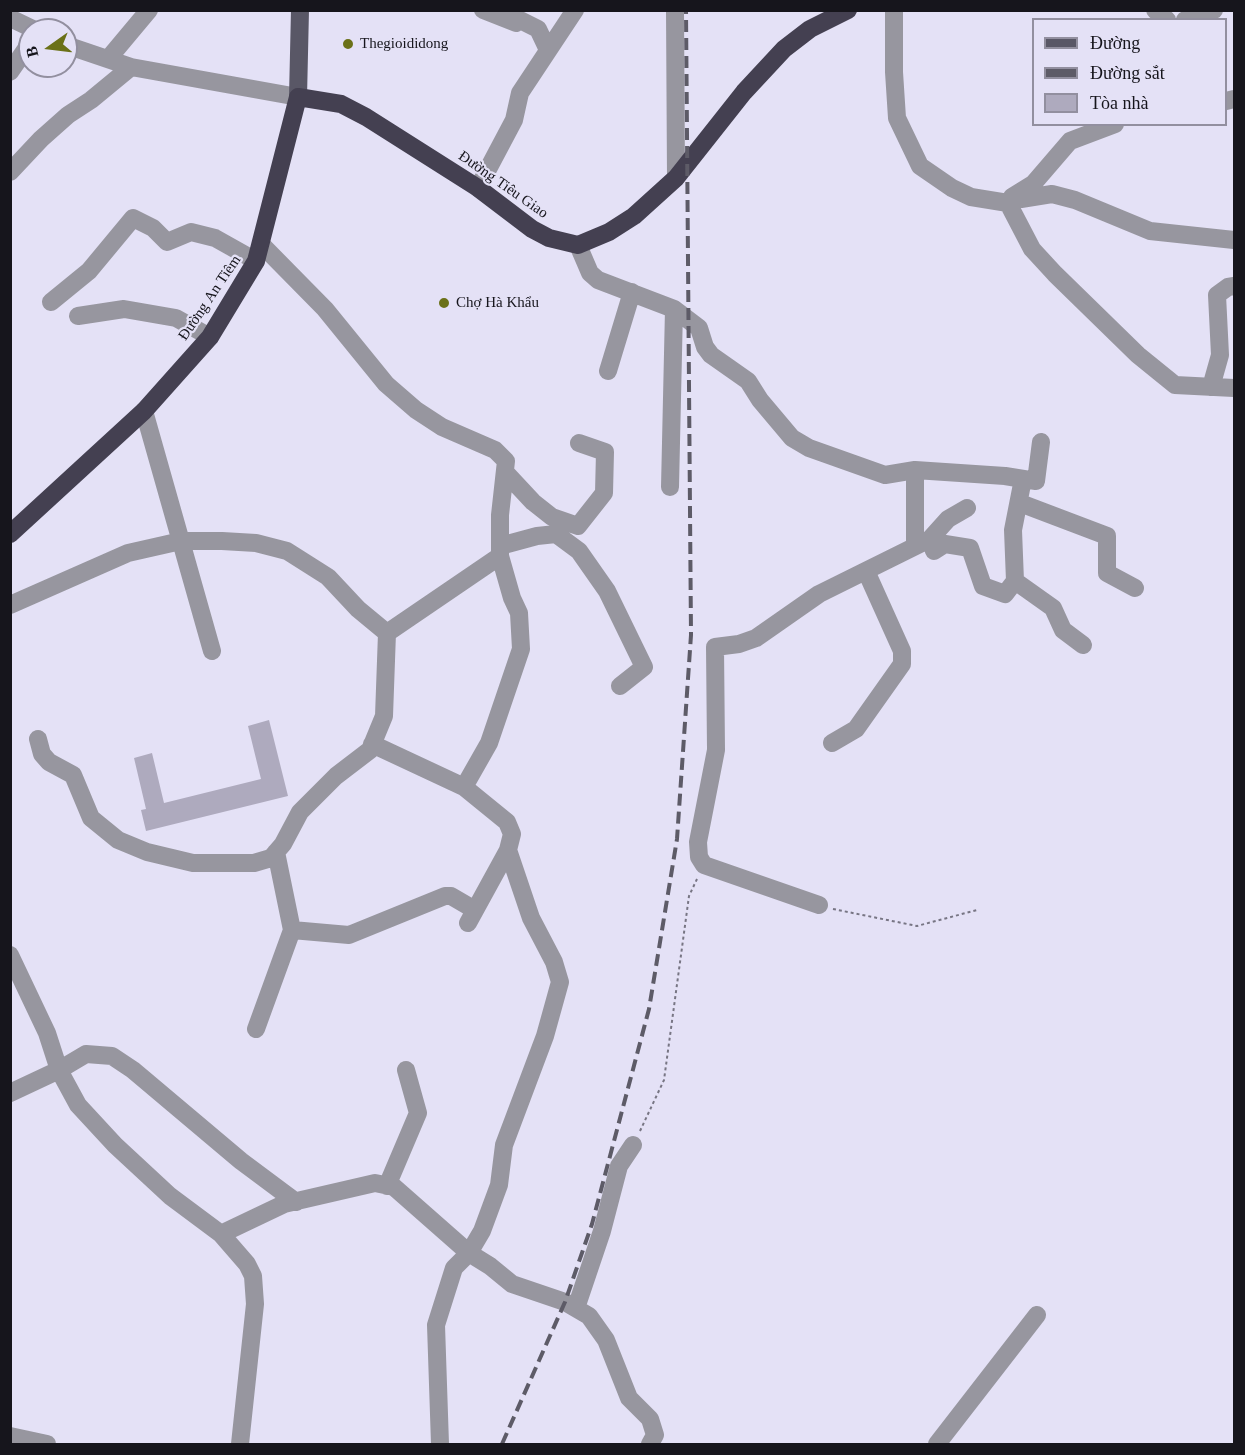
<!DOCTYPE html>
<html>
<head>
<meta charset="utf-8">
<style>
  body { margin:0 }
  #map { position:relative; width:1245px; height:1455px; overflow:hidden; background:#e4e1f6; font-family:"Times New Roman",serif }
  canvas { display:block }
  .frame { position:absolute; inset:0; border:12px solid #16151c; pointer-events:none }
  .legend { position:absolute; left:1032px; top:18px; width:195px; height:108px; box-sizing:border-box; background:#e4e1f6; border:2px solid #928f9f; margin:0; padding:8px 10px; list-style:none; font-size:18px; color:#16151c }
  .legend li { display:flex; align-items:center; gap:12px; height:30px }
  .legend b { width:30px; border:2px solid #928f9f }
  .north { position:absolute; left:18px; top:18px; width:60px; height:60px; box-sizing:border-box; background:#e4e1f6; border:2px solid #928f9f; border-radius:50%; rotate:256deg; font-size:16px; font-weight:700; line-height:24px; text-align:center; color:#16151c }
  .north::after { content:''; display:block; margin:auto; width:21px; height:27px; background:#6b7118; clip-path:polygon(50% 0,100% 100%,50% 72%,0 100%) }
</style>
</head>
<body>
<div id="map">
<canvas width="1245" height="1455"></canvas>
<div class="frame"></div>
<ul class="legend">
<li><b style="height:8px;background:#595766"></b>Đường</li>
<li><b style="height:8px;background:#5d5b67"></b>Đường sắt</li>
<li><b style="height:16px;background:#aeaabe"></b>Tòa nhà</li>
</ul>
<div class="north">B</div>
</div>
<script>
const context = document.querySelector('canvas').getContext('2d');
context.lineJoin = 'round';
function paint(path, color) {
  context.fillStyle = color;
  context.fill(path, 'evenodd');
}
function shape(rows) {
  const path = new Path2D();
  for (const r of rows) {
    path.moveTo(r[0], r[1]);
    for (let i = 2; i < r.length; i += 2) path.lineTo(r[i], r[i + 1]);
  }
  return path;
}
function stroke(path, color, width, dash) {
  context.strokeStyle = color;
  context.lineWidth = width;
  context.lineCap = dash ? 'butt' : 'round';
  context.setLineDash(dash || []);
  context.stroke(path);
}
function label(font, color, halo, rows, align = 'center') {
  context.font = font + ' "Times New Roman",serif';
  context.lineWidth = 4.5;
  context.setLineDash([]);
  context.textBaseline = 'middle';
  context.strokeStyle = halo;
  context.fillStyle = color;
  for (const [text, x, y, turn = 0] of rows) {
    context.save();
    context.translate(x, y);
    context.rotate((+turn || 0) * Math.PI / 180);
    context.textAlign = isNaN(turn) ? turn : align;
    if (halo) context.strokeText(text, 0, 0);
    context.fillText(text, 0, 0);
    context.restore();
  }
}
const building = shape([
  [269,720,288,796,146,831,141,810,146,809,134,758,152,753,164,803,261,779,248,726]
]);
const path = shape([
  [833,909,917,926,977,910],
  [640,1131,664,1080,689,896,697,879]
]);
const minor = shape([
  [483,10,516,23,518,19,538,29,547,48],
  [675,10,676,178],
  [894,10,894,72,897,118,920,166,952,188,971,197,1008,203,1012,197,1033,184,1070,141,1115,124],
  [1155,10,1167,20],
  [10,18,35,30],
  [1185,20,1214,10],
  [66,45,131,67,298,97],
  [108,59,149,10],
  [10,72,30,43],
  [1226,101,1234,99],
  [10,172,41,139,68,115,91,100,131,67],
  [478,188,514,120,520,93,575,10],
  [1013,197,1021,199,1052,194,1075,200,1150,231,1234,240],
  [1008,203,1032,249,1055,274,1138,355,1175,385,1234,388],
  [261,244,325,309,386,384,416,410,442,427,495,450,506,461,500,515,500,556,512,598,519,613,521,649,489,743,464,787],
  [578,245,590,273,598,280,674,309,699,328,705,347,711,355,748,381,760,400,792,438,809,448,885,475,915,470,1005,476,1036,481,1041,442],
  [51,302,89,271,133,218,153,228,167,242,191,232,215,238,256,261],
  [78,316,124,309,176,318,210,337],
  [608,371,632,292],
  [1211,387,1220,355,1217,295,1228,287,1234,286],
  [144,411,212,651],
  [505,472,533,502,552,517,578,526,604,493,605,452,579,443],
  [1023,479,1013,530,1015,581,1053,608,1063,630,1083,645],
  [670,487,674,309],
  [1020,503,1107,536,1107,573,1135,588],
  [930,539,948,519,967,508],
  [500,546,537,536,556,534,579,551,607,591,644,667,620,686],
  [915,546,915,470],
  [10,605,128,553,181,541,222,541,256,543,287,551,328,577,358,609,387,633],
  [38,739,42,754,49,762,73,775,91,818,118,840,147,852,193,863,254,863,271,858,283,844,300,812,336,776,370,750,384,716,387,633,500,556],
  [832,743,856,729,902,664,902,651,866,571],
  [372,744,464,787,507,822,512,834,508,850,468,923],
  [819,905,704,865,699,857,698,842,716,750,715,647,739,644,756,638,819,594,930,539,934,551,945,544,970,548,983,586,1005,594,1015,581],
  [292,930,349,935,445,896,451,896,475,910],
  [10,955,47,1033,59,1070,78,1105,115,1145,170,1196,221,1234,247,1264,253,1276,255,1304,240,1444],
  [256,1029,292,930,276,852],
  [10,1093,59,1070,86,1054,112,1056,133,1070,241,1161,296,1202],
  [387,1186,418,1113,406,1070],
  [221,1234,284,1204,375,1183,394,1187,469,1253,490,1266,512,1284,565,1302,589,1316,606,1340,629,1398,650,1419,655,1435,650,1444],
  [576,1308,602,1231,619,1166,633,1145],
  [10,1436,47,1444],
  [440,1444,436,1325,454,1268,469,1253,482,1231,499,1185,504,1145,545,1036,560,982,554,962,531,918,508,850],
  [937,1444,1037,1315]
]);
const major = shape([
  [298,97,300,10]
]);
const highway = shape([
  [10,534,144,411,210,337,256,261,298,97,341,104,366,117,478,188,532,229,549,238,578,245,609,232,634,216,676,178,744,92,784,49,810,29,848,10]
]);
const rail = shape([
  [502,1444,565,1302,592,1224,649,1009,677,839,691,635,686,10]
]);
const markers = [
  [348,44,6,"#6b7118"],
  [444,303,6,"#6b7118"]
];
const poiNames = [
  ["Thegioididong",360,44],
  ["Chợ Hà Khẩu",456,303]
];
const streetNames = [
  ["Đường Tiêu Giao",503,185,35],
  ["Đường An Tiêm",210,298,-56]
];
paint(building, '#aeaabe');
stroke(path, '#777583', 2, [3, 3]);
stroke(minor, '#97969f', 18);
stroke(major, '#595766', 18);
stroke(highway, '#444051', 18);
stroke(rail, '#5d5b67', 4, [12, 6]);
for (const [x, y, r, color] of markers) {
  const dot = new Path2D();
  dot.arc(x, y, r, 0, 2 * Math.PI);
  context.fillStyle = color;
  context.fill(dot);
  stroke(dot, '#e4e1f6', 2);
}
label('15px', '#16151c', '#e4e1f6', poiNames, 'left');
label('15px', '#16151c', '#e4e1f6', streetNames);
</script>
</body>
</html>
